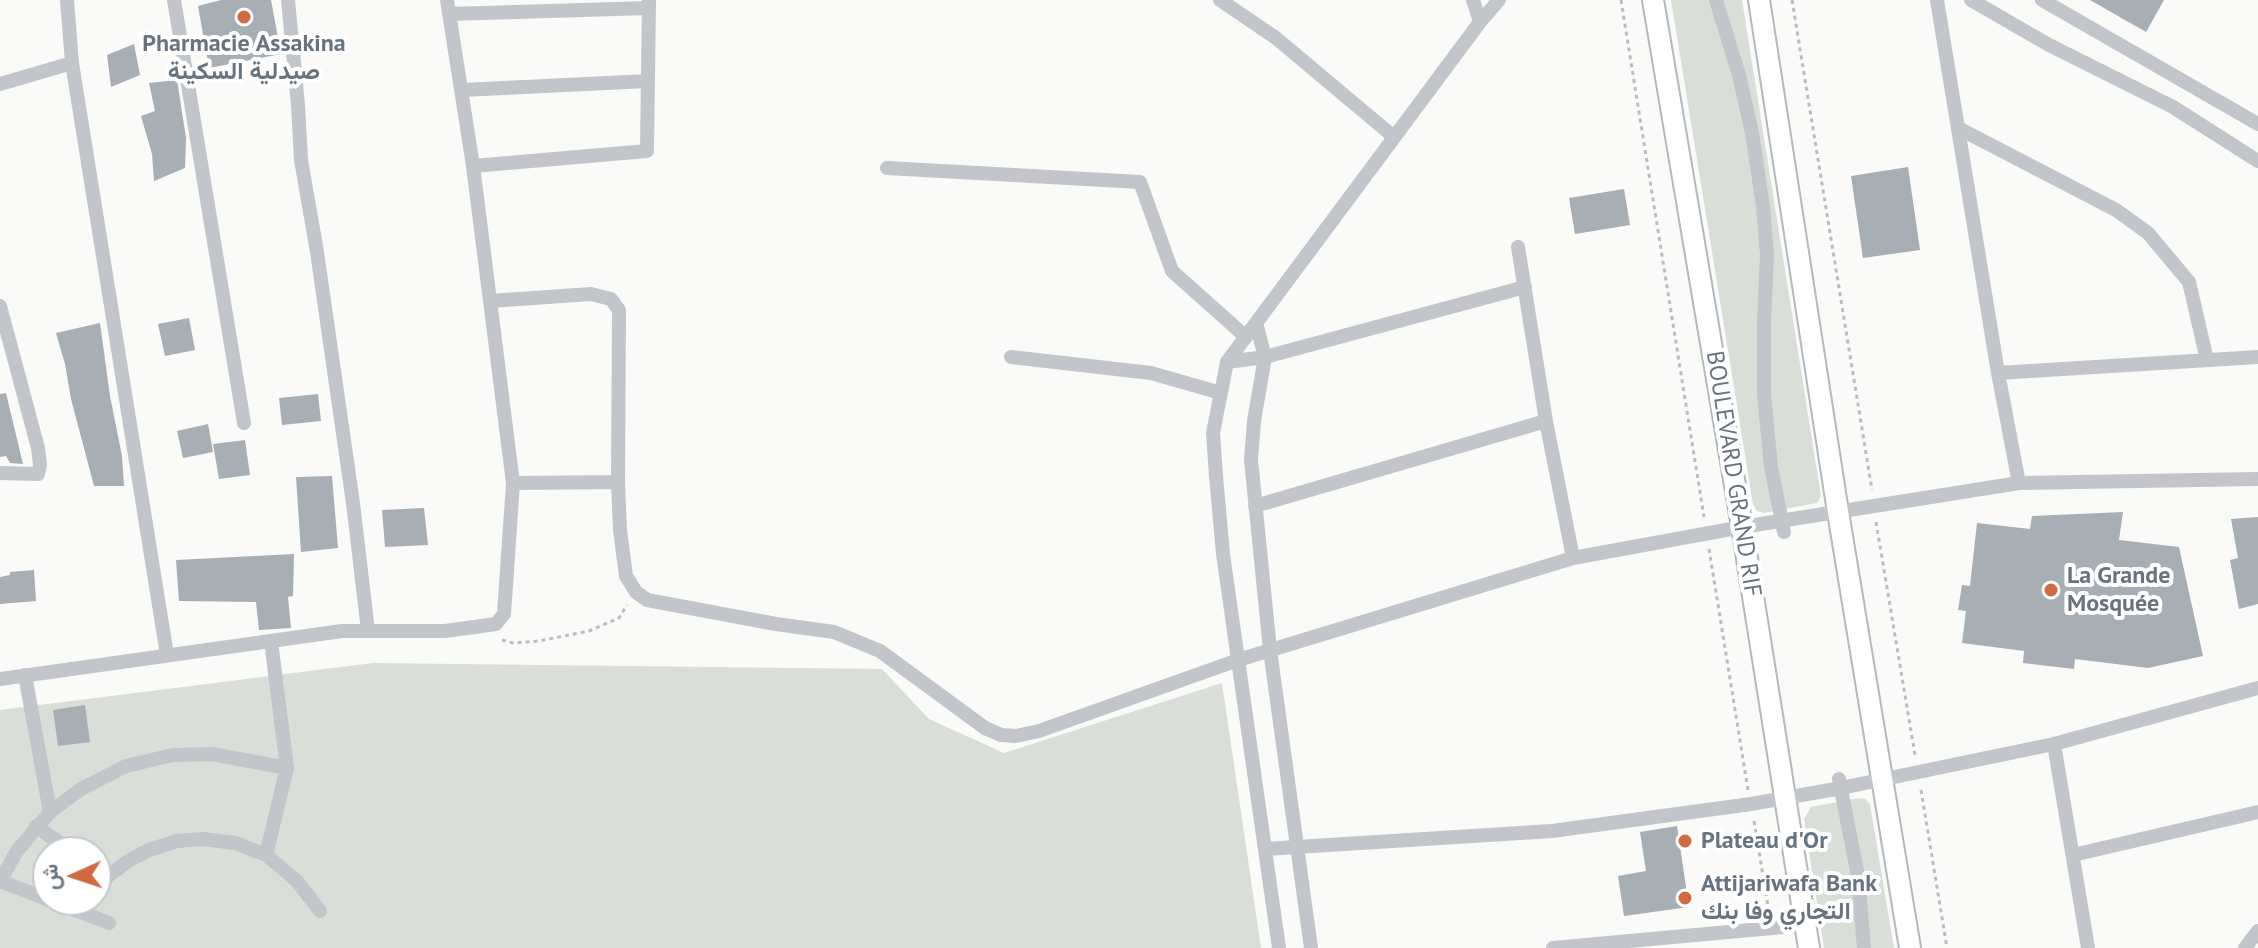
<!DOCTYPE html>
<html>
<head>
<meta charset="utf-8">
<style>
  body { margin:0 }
  #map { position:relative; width:2258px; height:948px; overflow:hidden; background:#fafaf8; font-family:"PT Sans",Vazirmatn,sans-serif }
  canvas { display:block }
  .north { position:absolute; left:32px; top:836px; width:80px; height:80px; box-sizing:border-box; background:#fff; border:2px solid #c2c7cc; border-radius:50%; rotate:267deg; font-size:22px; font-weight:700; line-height:32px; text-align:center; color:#67747f }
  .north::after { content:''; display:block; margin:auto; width:28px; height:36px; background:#d16a41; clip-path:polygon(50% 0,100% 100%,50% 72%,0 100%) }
</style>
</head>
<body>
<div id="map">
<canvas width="2258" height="948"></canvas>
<div class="north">ش</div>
</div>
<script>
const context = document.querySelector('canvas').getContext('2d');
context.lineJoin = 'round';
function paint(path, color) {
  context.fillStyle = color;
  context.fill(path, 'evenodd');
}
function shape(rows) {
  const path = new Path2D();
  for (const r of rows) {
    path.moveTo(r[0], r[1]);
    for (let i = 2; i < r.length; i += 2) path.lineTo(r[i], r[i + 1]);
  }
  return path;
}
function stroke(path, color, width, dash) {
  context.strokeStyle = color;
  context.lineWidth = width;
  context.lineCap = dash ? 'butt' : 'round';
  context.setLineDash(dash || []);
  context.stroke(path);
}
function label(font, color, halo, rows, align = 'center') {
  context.font = font + ' "PT Sans",Vazirmatn,sans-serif';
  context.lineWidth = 8;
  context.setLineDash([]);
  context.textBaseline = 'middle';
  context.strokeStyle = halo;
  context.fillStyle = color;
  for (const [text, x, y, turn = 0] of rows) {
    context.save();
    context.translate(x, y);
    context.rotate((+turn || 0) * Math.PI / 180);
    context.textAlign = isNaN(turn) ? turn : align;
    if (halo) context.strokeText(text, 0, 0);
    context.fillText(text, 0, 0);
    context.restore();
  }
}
const green = shape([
  [1671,0,1742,0,1821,496,1817,503,1764,513,1757,511,1753,504],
  [373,663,882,669,929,719,1004,753,1222,683,1261,948,0,948,0,710],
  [48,852,96,852,96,900,48,900],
  [1859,798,1865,799,1870,804,1894,948,1824,948,1804,819,1811,807]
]);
const building = shape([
  [221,0,271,0,281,54,209,68,198,6],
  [2090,0,2164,0,2146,32],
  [134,44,140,75,111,87,107,55],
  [177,80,186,138,185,168,154,181,152,154,141,116,155,111,149,83],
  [1908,167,1920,250,1863,258,1851,176],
  [1624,189,1630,225,1575,234,1569,198],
  [189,318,195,350,165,356,158,324],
  [100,323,110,396,122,456,124,486,94,486,71,399,65,364,56,333],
  [6,393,23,464,10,463,6,456,0,457,0,394],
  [318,394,321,421,282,425,279,398],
  [208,424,213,452,183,458,177,431],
  [245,440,250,475,219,479,213,444],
  [332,476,338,548,301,552,296,477],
  [424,508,428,545,385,547,382,510],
  [2123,512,2119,540,2179,547,2203,656,2148,668,2075,659,2074,669,2023,663,2024,651,1962,643,1966,611,1958,610,1962,585,1970,586,1977,523,2030,529,2032,516],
  [2258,517,2258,604,2239,609,2230,560,2238,558,2231,519],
  [294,554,293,596,288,597,291,628,259,630,256,602,179,601,176,560],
  [34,570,36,601,0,604,0,577,10,575,10,572],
  [85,705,90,742,58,746,53,710],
  [1677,826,1689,907,1624,916,1618,876,1646,871,1640,832]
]);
const path = shape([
  [1621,0,1704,517],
  [1792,0,1872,490],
  [1876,522,1915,755],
  [1709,549,1748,790],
  [502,640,513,643,539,641,589,631,619,618,627,605],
  [1921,790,1947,948],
  [1754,821,1769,912]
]);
const street = shape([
  [67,0,72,63,167,655],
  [174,0,244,423],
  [288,0,298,105,301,160,317,252,353,503,368,631],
  [447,0,473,166,513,483],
  [1220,0,1276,38,1394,137],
  [1473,0,1480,22],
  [1716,0,1739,75,1752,133,1763,206,1767,255,1764,323,1764,394,1771,467,1784,532],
  [1937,0,1998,373,2019,483],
  [1971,0,2049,45,2173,107,2258,161],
  [2042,0,2258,124],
  [449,14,649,8],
  [0,84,72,63],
  [462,90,648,81],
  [1958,128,2116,210,2148,233,2189,282,2207,360],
  [473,166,647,151,649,0],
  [887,168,1140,182,1172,271,1246,337],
  [1518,247,1546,421,1573,558],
  [490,301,591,294,611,299,619,310,618,482,620,530,626,576,636,592,647,600,776,624,834,632,880,651,985,728,1001,735,1016,736,1039,731,1238,660,1573,558,1742,527,2019,483,2258,479],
  [0,306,38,448,40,465,38,474,0,473],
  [1256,323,1265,357,1254,421,1251,460,1270,650,1311,948],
  [1011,357,1151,373,1221,393],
  [1227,362,1265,357,1525,287],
  [1998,373,2258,357],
  [1255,506,1546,421],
  [25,675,50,812],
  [0,679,342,631,445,631,496,624,504,614,513,483,618,482],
  [2054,744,2088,948],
  [1839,779,1858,876,1864,948],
  [36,826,72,852],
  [1265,849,1552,831,1751,804,1841,788,2054,744,2258,688],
  [266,855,287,768,271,641],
  [2073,855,2258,812],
  [0,881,17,851,50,812,81,789,126,766,173,755,212,754,287,768],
  [0,881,109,923],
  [96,891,107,877,128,861,149,850,177,841,203,839,235,843,266,855,297,881,320,911],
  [1279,948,1223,554,1216,476,1213,433,1227,362,1480,22,1499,0],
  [1553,948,1805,925],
  [2245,948,2258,931]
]);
const secondary = shape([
  [1653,0,1742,527,1809,948],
  [1759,0,1838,512,1910,948]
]);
const markers = [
  [244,17,8,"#d16a41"],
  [2051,590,8,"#d16a41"],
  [1685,841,8,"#d16a41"],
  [1685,898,8,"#d16a41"]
];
const poiNames = [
  ["Pharmacie Assakina",244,44,"center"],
  ["صيدلية السكينة",244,72,"center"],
  ["La Grande",2067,576],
  ["Mosquée",2067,604],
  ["Plateau d'Or",1701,841],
  ["Attijariwafa Bank",1701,884],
  ["التجاري وفا بنك",1701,912]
];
const streetNames = [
  ["BOULEVARD GRAND RIF",1733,474,81]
];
paint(green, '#daded8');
paint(building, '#a7aeb4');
stroke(secondary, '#b4b9bd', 24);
stroke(path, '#babdc0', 3, [4, 4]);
stroke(street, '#c2c5c9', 14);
stroke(secondary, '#fff', 20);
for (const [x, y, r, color] of markers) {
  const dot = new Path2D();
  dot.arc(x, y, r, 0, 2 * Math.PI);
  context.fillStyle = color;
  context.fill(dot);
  stroke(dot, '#fff', 3);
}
label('bold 24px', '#67747f', '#fff', poiNames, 'left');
label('24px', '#67747f', '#fff', streetNames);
</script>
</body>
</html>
